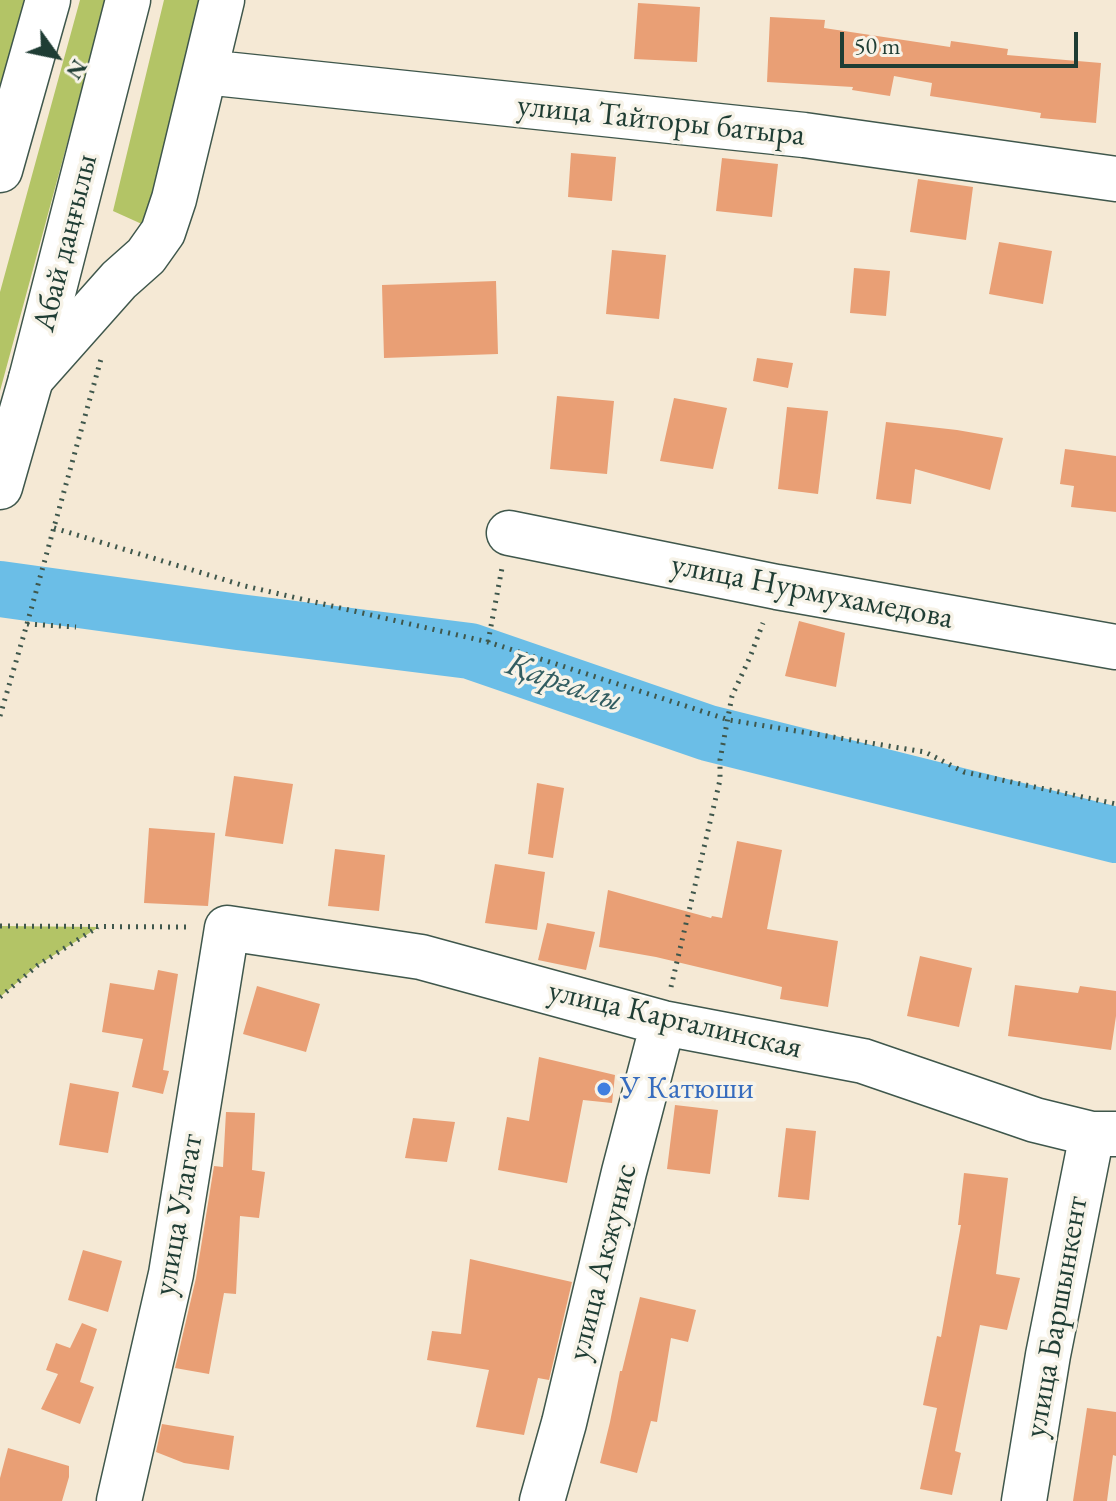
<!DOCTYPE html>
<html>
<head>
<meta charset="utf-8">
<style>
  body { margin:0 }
  #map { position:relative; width:1116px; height:1501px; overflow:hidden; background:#f5e9d5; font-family:"EB Garamond",serif }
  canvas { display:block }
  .north { position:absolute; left:16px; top:16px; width:80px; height:80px; -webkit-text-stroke:6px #f7f3e8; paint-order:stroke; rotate:123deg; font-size:22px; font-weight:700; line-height:32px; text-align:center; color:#1f3d34 }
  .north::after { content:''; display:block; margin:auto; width:28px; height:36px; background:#1f3d34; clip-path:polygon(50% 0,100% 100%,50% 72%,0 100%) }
  .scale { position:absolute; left:840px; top:32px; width:238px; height:36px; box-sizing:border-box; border:4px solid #1f3d34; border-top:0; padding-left:10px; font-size:24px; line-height:28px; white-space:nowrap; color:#1f3d34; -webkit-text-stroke:6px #f7f3e8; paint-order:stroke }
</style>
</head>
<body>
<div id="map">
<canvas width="1116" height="1501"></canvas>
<div class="north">N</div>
<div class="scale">50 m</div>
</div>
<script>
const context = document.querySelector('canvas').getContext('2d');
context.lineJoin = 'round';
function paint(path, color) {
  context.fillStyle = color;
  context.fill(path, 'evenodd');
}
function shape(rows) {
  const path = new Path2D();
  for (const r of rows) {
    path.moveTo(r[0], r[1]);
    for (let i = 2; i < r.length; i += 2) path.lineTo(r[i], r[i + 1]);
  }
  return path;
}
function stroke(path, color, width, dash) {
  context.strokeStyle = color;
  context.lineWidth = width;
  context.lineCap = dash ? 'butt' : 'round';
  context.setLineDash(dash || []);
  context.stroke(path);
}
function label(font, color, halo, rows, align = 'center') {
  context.font = font + ' "EB Garamond",serif';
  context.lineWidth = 7;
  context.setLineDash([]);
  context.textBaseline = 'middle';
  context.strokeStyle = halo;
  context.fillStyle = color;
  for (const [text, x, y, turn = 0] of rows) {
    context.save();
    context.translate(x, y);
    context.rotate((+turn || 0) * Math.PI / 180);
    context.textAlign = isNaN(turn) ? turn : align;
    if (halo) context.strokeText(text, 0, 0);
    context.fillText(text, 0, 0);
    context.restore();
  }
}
const green = shape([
  [0,0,24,0,0,95],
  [80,0,106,0,0,391,0,292],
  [164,0,204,0,144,225,113,211],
  [0,926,99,927,38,965,0,997]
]);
const river = shape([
  [0,589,238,622,470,651,708,733,1116,835]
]);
const building = shape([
  [638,3,700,7,697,62,634,59],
  [770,17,825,20,824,28,950,47,951,41,1008,49,1007,55,1101,63,1096,123,1040,118,1041,113,930,96,932,83,894,76,890,96,852,90,853,87,767,82],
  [571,153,616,157,612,201,568,197],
  [722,158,778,164,772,217,716,211],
  [918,179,973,187,966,240,910,232],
  [999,242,1052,251,1043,304,989,294],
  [612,250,666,255,659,319,606,314],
  [854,268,890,271,886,316,850,313],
  [496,281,498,354,384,358,382,285],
  [757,358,793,363,788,388,753,381],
  [557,396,614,401,607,474,550,469],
  [674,398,727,408,713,469,660,461],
  [787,407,828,411,818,494,778,489],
  [886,422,957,430,1003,438,990,490,915,469,911,504,876,499],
  [1065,449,1116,456,1116,512,1071,507,1074,486,1060,484],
  [799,621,845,633,836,687,785,676],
  [234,776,293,784,283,844,225,836],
  [537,783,564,788,553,858,528,854],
  [149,828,215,833,208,906,144,903],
  [737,841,782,850,767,929,838,941,828,1007,780,999,782,987,656,957,599,947,608,890,711,918,712,916,722,918],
  [335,849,385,855,379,911,328,906],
  [495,864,545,872,537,930,485,923],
  [547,923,595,932,586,970,538,960],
  [920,956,972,968,959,1027,907,1016],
  [158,970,178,974,163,1070,169,1071,163,1094,132,1087,143,1039,102,1032,110,983,154,990],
  [1015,985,1078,993,1080,986,1116,991,1116,1016,1111,1050,1008,1036],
  [257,986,320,1004,306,1052,243,1034],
  [539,1057,615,1075,612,1103,583,1100,567,1183,498,1170,507,1117,529,1121],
  [70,1083,119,1092,108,1153,59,1145],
  [675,1105,718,1110,710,1174,667,1169],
  [226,1112,255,1113,252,1170,265,1172,259,1218,240,1216,236,1294,224,1293,209,1374,175,1368,196,1278,214,1166,223,1167],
  [413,1118,455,1122,447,1162,405,1158],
  [786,1128,816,1131,809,1200,778,1197],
  [964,1173,1008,1178,996,1274,1020,1278,1007,1330,980,1325,955,1451,961,1453,952,1495,920,1489,937,1408,923,1405,937,1336,941,1337,961,1225,958,1225],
  [83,1250,122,1261,108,1312,68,1300],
  [470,1259,572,1282,549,1380,538,1378,524,1435,476,1427,489,1370,427,1360,432,1331,461,1334],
  [640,1297,696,1310,688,1342,671,1338,657,1422,651,1421,637,1473,600,1463,610,1422,620,1371,622,1371],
  [82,1323,97,1329,80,1382,94,1387,80,1424,41,1409,58,1374,46,1370,56,1343,70,1348],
  [1087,1408,1116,1412,1116,1456,1113,1455,1107,1501,1073,1501],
  [162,1424,234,1436,229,1470,184,1463,156,1452],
  [8,1448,69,1466,69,1477,62,1501,0,1501,0,1478]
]);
const path = shape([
  [54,528,245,586,488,642,729,720,925,752,964,772,1116,804],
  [27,624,76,627],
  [488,642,502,568],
  [0,716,27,624,101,359],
  [0,926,190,927],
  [671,987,720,780,720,760,732,696,750,657,763,623],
  [0,997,38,965,98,927]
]);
const minor = shape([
  [205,72,804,135,1116,179],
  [31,379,119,280,146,256,163,232,174,199,222,0],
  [509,533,777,587,1116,647],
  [119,1501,171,1274,227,928,421,957,663,1023,863,1061,1035,1120,1092,1134,1116,1134],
  [542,1501,564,1423,624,1172,663,1023],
  [1024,1501,1048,1355,1092,1134]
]);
const major = shape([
  [0,170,48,0],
  [0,487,31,379,128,0]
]);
const markers = [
  [604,1089,8,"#3f7fe0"]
];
const streetNames = [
  ["улица Тайторы батыра",661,121,6],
  ["Абай даңғылы",66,243,-76],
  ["улица Нурмухамедова",812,592,11],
  ["улица Каргалинская",675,1020,13],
  ["улица Улагат",179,1215,-80],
  ["улица Акжунис",603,1262,-76],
  ["улица Баршынкент",1057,1317,-80]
];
const shopNames = [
  ["У Катюши",620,1089]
];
const waterNames = [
  ["Қарғалы",564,683,19]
];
paint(green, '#b3c466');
stroke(river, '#6bbee7', 56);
paint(building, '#e99f75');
stroke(minor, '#3f574c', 47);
stroke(major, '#3f574c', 47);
stroke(path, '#3f574c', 5, [2, 6]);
stroke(minor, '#fff', 44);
stroke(major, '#fff', 44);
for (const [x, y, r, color] of markers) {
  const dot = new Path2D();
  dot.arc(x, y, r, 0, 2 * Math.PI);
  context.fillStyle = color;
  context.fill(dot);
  stroke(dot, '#f7f3e8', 3);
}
label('32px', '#1f3d34', '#f7f3e8', streetNames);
label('32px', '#366cbe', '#f7f3e8', shopNames, 'left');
label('italic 34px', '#325d61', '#f7f3e8', waterNames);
</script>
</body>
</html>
